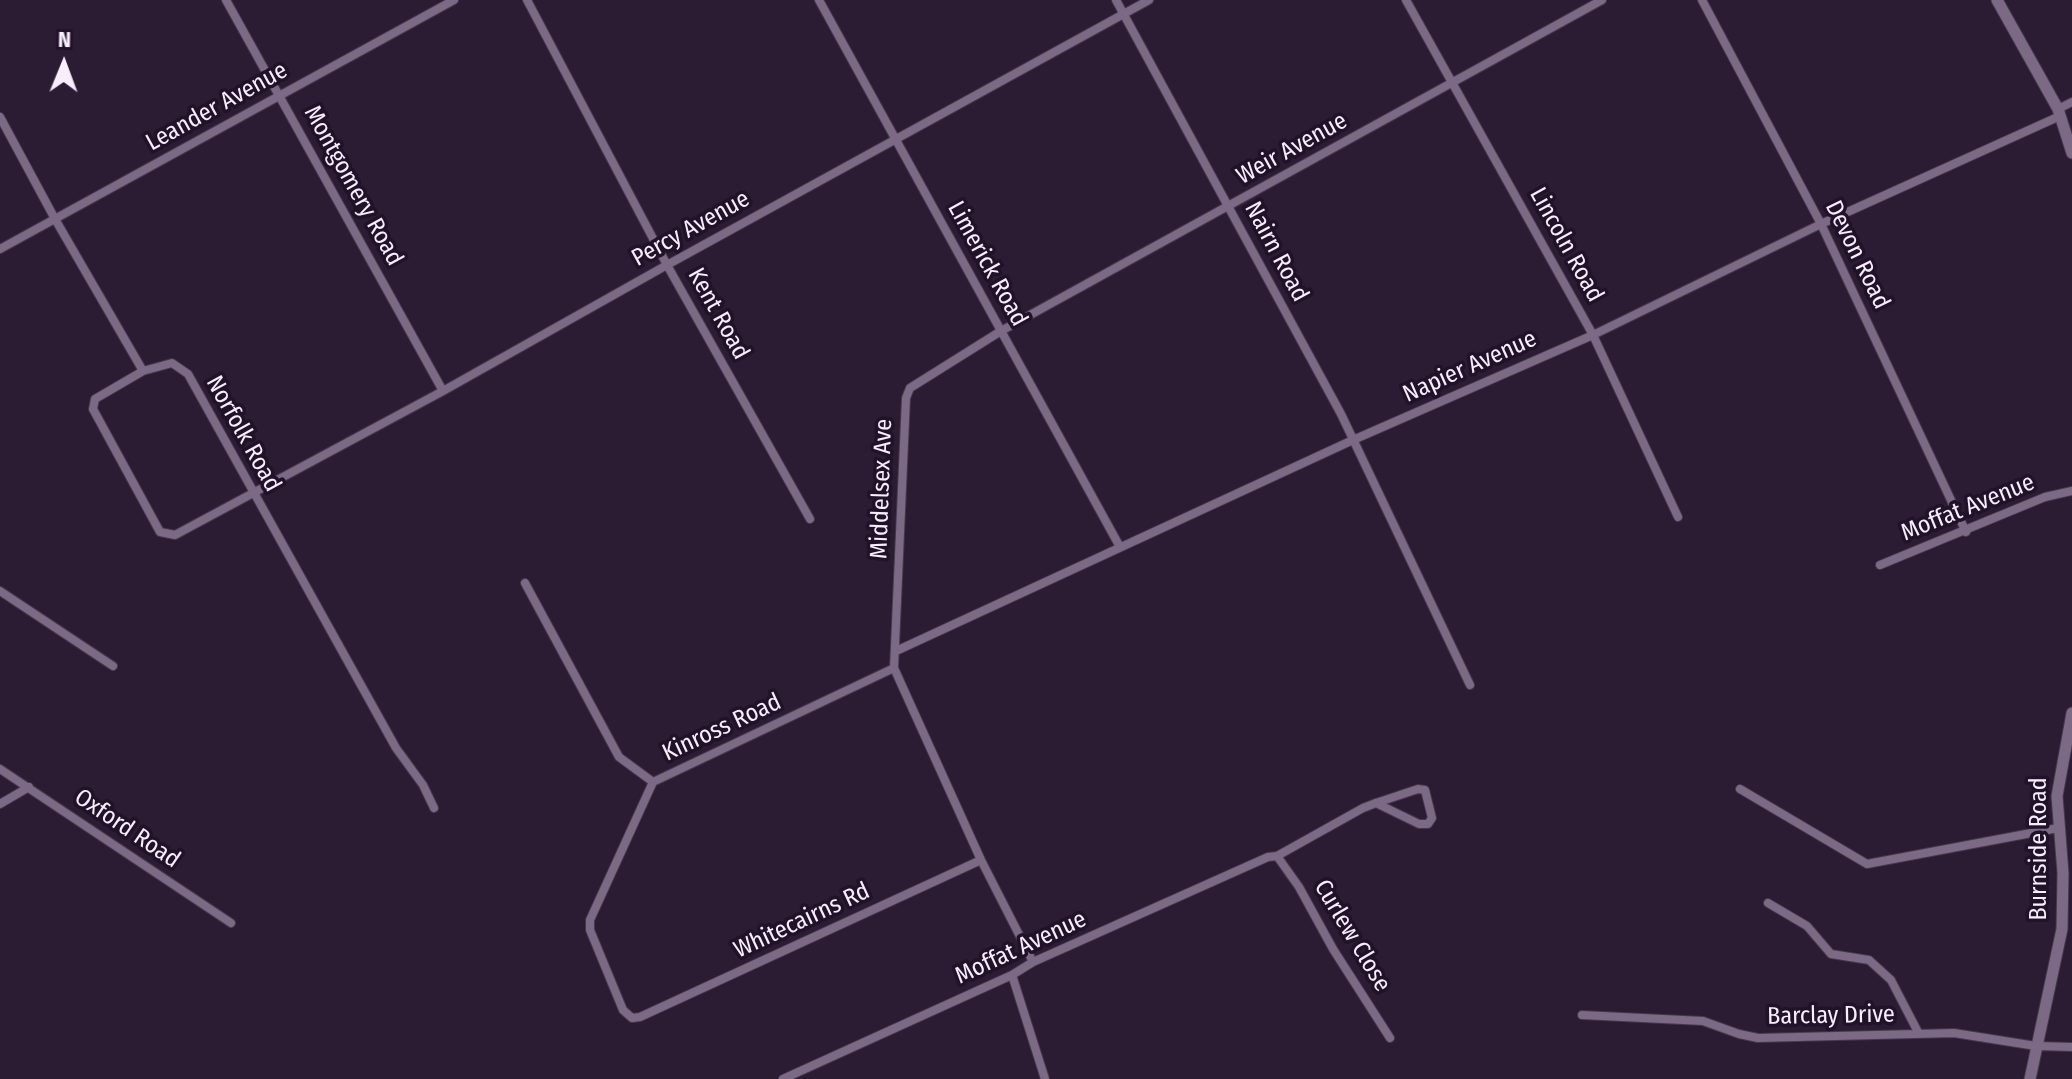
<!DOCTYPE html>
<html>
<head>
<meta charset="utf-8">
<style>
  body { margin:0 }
  #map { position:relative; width:2072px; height:1079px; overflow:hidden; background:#2b1b33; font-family:"Fira Sans Condensed",sans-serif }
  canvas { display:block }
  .north { position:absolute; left:24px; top:24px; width:80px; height:80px; -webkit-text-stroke:6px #211229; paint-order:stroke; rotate:1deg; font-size:22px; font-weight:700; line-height:32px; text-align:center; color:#f7edfd }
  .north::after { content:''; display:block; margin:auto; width:28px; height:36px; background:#f7edfd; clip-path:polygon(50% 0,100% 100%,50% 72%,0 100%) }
</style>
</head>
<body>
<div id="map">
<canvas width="2072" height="1079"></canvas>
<div class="north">N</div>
</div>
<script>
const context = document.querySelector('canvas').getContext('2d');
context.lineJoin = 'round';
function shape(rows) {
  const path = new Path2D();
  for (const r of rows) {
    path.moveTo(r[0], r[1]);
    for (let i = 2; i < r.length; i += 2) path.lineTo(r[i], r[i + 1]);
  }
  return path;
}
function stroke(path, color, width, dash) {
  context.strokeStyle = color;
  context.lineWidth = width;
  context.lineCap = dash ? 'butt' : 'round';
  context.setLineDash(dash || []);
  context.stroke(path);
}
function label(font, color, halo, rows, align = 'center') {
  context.font = font + ' "Fira Sans Condensed",sans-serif';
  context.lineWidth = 7;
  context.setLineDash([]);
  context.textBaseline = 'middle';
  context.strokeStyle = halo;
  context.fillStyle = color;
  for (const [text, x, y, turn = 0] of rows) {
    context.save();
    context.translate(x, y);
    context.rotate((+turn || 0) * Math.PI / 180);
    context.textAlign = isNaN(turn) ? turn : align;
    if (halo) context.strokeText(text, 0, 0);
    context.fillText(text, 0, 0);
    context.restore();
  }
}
const minor = shape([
  [226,0,443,391],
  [527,0,667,265,810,519],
  [819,0,1120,547],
  [1116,0,1341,414,1470,685],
  [1406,0,1593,335,1678,517],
  [1702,0,1821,224,1966,532],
  [2058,109,2072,102],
  [0,117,55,219,143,371,172,363,188,374,396,748,423,785,434,808],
  [0,249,454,0],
  [143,371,95,399,93,409,160,532,175,535,443,391,667,265,1149,0],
  [1880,565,2045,497,2072,491],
  [525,583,619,757,653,782,894,668],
  [0,591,113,666],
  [896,651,1353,440,1593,335,1821,224,2060,116],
  [0,769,231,923],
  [653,782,590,920,590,930,623,1010,632,1018,640,1017,981,860],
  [1740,789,1867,864,2058,828],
  [0,804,29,787],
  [1277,856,1299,887,1333,949,1390,1038],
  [1768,903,1807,926,1831,954,1869,960,1891,980,1919,1034],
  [1033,962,981,860,894,668,906,398,910,388,1001,331,1602,0],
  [1012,975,1045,1079],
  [1582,1015,1703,1021,1739,1034,1758,1038,1954,1033,2036,1046,2072,1047],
  [783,1079,1012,975,1033,962,1268,857,1277,856,1363,808,1376,803,1418,789,1425,790,1432,818,1428,824,1419,824,1376,803]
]);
const secondary = shape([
  [1997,0,2058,109,2072,153],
  [2030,1079,2062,929,2063,873,2057,796,2072,713]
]);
const streetNames = [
  ["Leander Avenue",217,107,-29],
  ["Weir Avenue",1292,149,-29],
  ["Montgomery Road",353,186,61],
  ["Percy Avenue",691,229,-29],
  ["Lincoln Road",1566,245,61],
  ["Nairn Road",1276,252,62],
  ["Devon Road",1857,255,64],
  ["Limerick Road",987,264,61],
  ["Kent Road",718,314,61],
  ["Napier Avenue",1470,367,-24],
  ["Norfolk Road",243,434,61],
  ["Middelsex Ave",882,489,-88],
  ["Moffat Avenue",1968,508,-22],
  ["Kinross Road",722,728,-25],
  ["Oxford Road",127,829,34],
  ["Burnside Road",2039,849,-90],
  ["Whitecairns Rd",802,921,-25],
  ["Curlew Close",1352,936,59],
  ["Moffat Avenue",1021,948,-25],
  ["Barclay Drive",1831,1016,-1]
];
stroke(minor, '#45384c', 10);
stroke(secondary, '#45384c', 13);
stroke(minor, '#7b6985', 8);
stroke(secondary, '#7b6985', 11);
label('24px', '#f7edfd', '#211229', streetNames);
</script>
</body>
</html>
